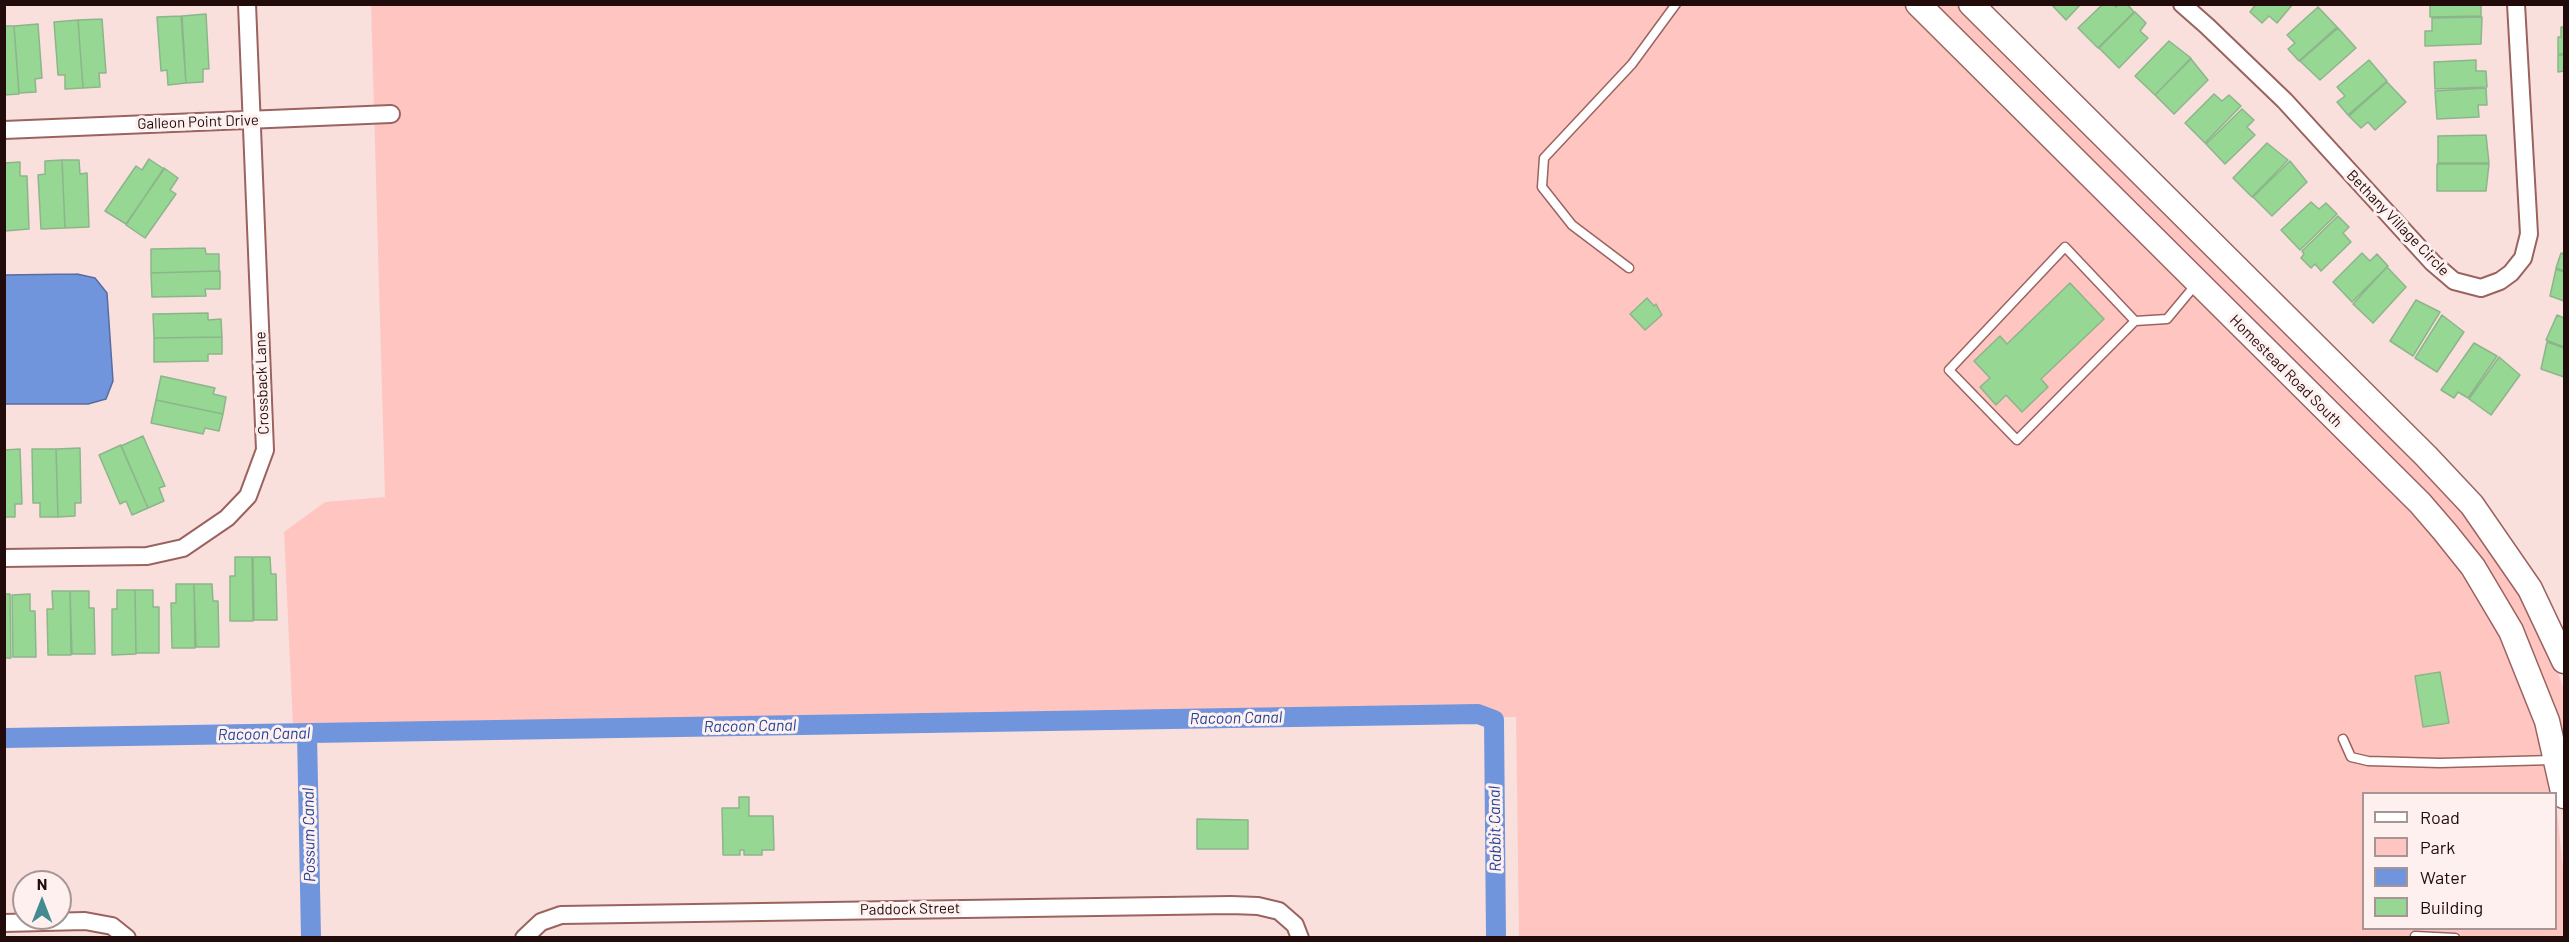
<!DOCTYPE html>
<html>
<head>
<meta charset="utf-8">
<style>
  body { margin:0 }
  #map { position:relative; width:2569px; height:942px; overflow:hidden; background:#fae0dd; font-family:Barlow,sans-serif }
  canvas { display:block }
  .frame { position:absolute; inset:0; border:6px solid #210c0b; pointer-events:none }
  .legend { position:absolute; left:2362px; top:792px; width:195px; height:138px; box-sizing:border-box; background:#fef0ef; border:2px solid #a69594; margin:0; padding:8px 10px; list-style:none; font-size:18px; color:#210c0b }
  .legend li { display:flex; align-items:center; gap:12px; height:30px }
  .legend b { width:30px; border:2px solid #a69594 }
  .north { position:absolute; left:12px; top:870px; width:60px; height:60px; box-sizing:border-box; background:#fef0ef; border:2px solid #a69594; border-radius:50%; rotate:0deg; font-size:16px; font-weight:700; line-height:24px; text-align:center; color:#210c0b }
  .north::after { content:''; display:block; margin:auto; width:21px; height:27px; background:#438a91; clip-path:polygon(50% 0,100% 100%,50% 72%,0 100%) }
</style>
</head>
<body>
<div id="map">
<canvas width="2569" height="942"></canvas>
<div class="frame"></div>
<ul class="legend">
<li><b style="height:8px;background:#fff"></b>Road</li>
<li><b style="height:16px;background:#ffc6c1"></b>Park</li>
<li><b style="height:16px;background:#7195dd"></b>Water</li>
<li><b style="height:16px;background:#95d793"></b>Building</li>
</ul>
<div class="north">N</div>
</div>
<script>
const context = document.querySelector('canvas').getContext('2d');
context.lineJoin = 'round';
function paint(path, color) {
  context.fillStyle = color;
  context.fill(path, 'evenodd');
}
function shape(rows) {
  const path = new Path2D();
  for (const r of rows) {
    path.moveTo(r[0], r[1]);
    for (let i = 2; i < r.length; i += 2) path.lineTo(r[i], r[i + 1]);
  }
  return path;
}
function stroke(path, color, width, dash) {
  context.strokeStyle = color;
  context.lineWidth = width;
  context.lineCap = dash ? 'butt' : 'round';
  context.setLineDash(dash || []);
  context.stroke(path);
}
function label(font, color, halo, rows, align = 'center') {
  context.font = font + ' Barlow,sans-serif';
  context.lineWidth = 6;
  context.setLineDash([]);
  context.textBaseline = 'middle';
  context.strokeStyle = halo;
  context.fillStyle = color;
  for (const [text, x, y, turn = 0] of rows) {
    context.save();
    context.translate(x, y);
    context.rotate((+turn || 0) * Math.PI / 180);
    context.textAlign = isNaN(turn) ? turn : align;
    if (halo) context.strokeText(text, 0, 0);
    context.fillText(text, 0, 0);
    context.restore();
  }
}
const green = shape([
  [371,5,1903,5,2413,511,2465,574,2502,637,2538,725,2554,793,2364,794,2364,928,2556,928,2556,800,2563,869,2563,937,1519,937,1516,717,293,727,284,532,325,502,385,497],
  [1932,5,1956,5,2419,464,2464,512,2522,595,2552,657,2564,689,2564,750,2481,561]
]);
const water = shape([
  [77,274,95,278,107,293,113,381,106,399,88,404,5,404,5,275,77,274]
]);
const canal = shape([
  [307,733,311,938],
  [4,738,1478,714,1494,720,1496,938]
]);
const building = shape([
  [2051,4,2081,4,2066,20,2051,4],
  [2103,4,2113,4,2116,7,2119,4,2127,4,2134,12,2098,48,2078,28,2103,4],
  [2256,4,2293,4,2277,23,2269,16,2262,23,2250,12,2256,4],
  [2430,4,2481,4,2481,16,2430,17,2430,4],
  [2318,7,2337,27,2299,61,2288,49,2295,43,2287,35,2318,7],
  [2135,12,2146,23,2140,31,2148,38,2119,68,2099,48,2135,12],
  [206,14,209,69,203,69,203,82,186,83,182,16,206,14],
  [181,16,186,83,168,85,167,70,161,71,157,17,181,16],
  [2482,17,2481,44,2425,46,2425,31,2432,31,2432,18,2482,17],
  [102,19,106,73,99,73,100,87,83,88,78,20,102,19],
  [78,20,83,88,65,89,65,75,58,75,54,22,78,20],
  [38,24,42,78,35,79,36,92,19,93,14,26,38,24],
  [4,26,14,26,19,94,4,95,4,26],
  [2561,27,2564,27,2564,54,2558,54,2558,37,2561,37,2561,27],
  [2338,28,2356,48,2320,80,2300,61,2338,28],
  [2169,41,2191,58,2155,95,2135,76,2169,41],
  [2558,55,2564,55,2564,71,2558,72,2558,55],
  [2191,59,2208,80,2174,114,2155,95,2191,59],
  [2369,60,2387,81,2348,115,2337,102,2345,96,2337,87,2369,60],
  [2476,60,2476,71,2486,71,2487,87,2435,89,2434,62,2476,60],
  [2387,82,2406,102,2375,130,2368,122,2361,128,2349,116,2387,82],
  [2486,88,2487,105,2478,105,2479,117,2437,119,2435,91,2486,88],
  [2214,94,2222,101,2229,95,2241,106,2205,143,2185,123,2214,94],
  [2242,109,2254,120,2247,127,2255,135,2225,164,2206,144,2242,109],
  [2486,135,2489,163,2438,163,2438,136,2486,135],
  [2267,143,2288,160,2252,197,2233,178,2267,143],
  [149,159,164,169,126,224,105,211,136,166,142,170,149,159],
  [62,160,65,228,41,229,38,175,45,174,45,161,62,160],
  [62,160,79,160,80,174,87,173,89,227,65,228,62,160],
  [2290,161,2307,182,2272,216,2253,197,2290,161],
  [20,162,20,176,27,176,29,229,5,231,4,163,20,162],
  [2437,164,2489,164,2486,191,2437,191,2437,164],
  [164,168,178,178,170,190,176,194,145,238,126,225,164,168],
  [2311,202,2319,209,2326,203,2337,214,2300,250,2281,230,2311,202],
  [2338,216,2349,227,2343,233,2351,242,2321,271,2315,264,2311,268,2301,258,2304,254,2302,251,2338,216],
  [205,248,206,254,219,254,219,271,151,273,151,249,205,248],
  [2564,251,2564,271,2556,268,2561,253,2563,254,2564,251],
  [2362,253,2370,261,2377,254,2388,266,2352,302,2333,282,2362,253],
  [2387,267,2406,287,2373,323,2353,304,2387,267],
  [2556,269,2564,272,2564,301,2550,296,2556,269],
  [220,271,220,289,205,289,206,296,152,297,151,273,220,271],
  [2070,283,2104,319,2041,379,2048,387,2022,412,2006,395,1996,405,1980,387,1990,378,1974,361,2000,336,2007,344,2070,283],
  [1647,298,1654,306,1656,304,1662,315,1645,330,1630,314,1647,298],
  [2416,300,2440,312,2413,356,2390,341,2416,300],
  [208,313,208,320,221,319,222,337,154,338,153,314,208,313],
  [2442,315,2464,332,2437,372,2415,358,2442,315],
  [2557,315,2564,318,2564,347,2546,340,2557,315],
  [222,337,222,354,208,354,208,361,154,362,154,338,222,337],
  [2547,342,2564,348,2564,377,2541,369,2547,342],
  [2474,343,2497,356,2468,398,2458,392,2454,398,2441,390,2474,343],
  [2499,357,2520,375,2491,415,2469,399,2499,357],
  [161,376,215,388,213,394,226,397,223,414,156,400,161,376],
  [156,400,223,414,219,431,205,428,203,434,151,423,156,400],
  [143,436,165,486,159,488,164,501,148,508,121,446,143,436],
  [121,445,148,508,132,515,126,501,120,504,99,455,121,445],
  [80,448,81,503,75,503,75,516,58,517,56,449,80,448],
  [20,449,22,504,15,504,15,517,4,517,4,450,20,449],
  [32,449,56,449,58,517,40,517,40,503,33,503,32,449],
  [235,557,252,557,253,621,230,621,230,576,235,576,235,557],
  [253,557,270,557,271,574,276,574,277,620,254,620,253,557],
  [176,584,194,584,195,648,172,648,171,603,176,603,176,584],
  [194,584,212,584,213,601,218,601,219,647,196,647,194,584],
  [117,590,135,590,136,654,112,655,112,609,117,609,117,590],
  [135,590,153,590,153,607,159,607,159,653,136,653,135,590],
  [52,591,70,591,71,655,48,655,47,609,53,609,52,591],
  [70,591,89,591,89,608,94,608,95,654,72,654,70,591],
  [4,594,10,594,11,658,4,658,4,594],
  [30,594,30,611,35,611,36,657,13,657,12,595,30,594],
  [2440,672,2449,723,2423,727,2415,676,2440,672],
  [739,797,749,797,749,816,773,816,774,850,762,850,762,855,744,855,744,850,740,850,740,855,723,855,722,808,739,808,739,797],
  [1197,819,1248,820,1248,849,1197,849,1197,819]
]);
const lane = shape([
  [1629,268,1572,225,1542,187,1544,158,1632,64,1676,4],
  [2135,321,2065,247,1949,370,2017,440,2135,321,2167,319,2197,283],
  [2343,739,2351,757,2368,761,2440,763,2553,760],
  [2415,936,2455,938]
]);
const street = shape([
  [2182,4,2207,26,2285,101,2433,263,2454,281,2481,288,2500,281,2511,273,2523,258,2529,234,2516,4],
  [4,130,391,114],
  [4,558,147,556,183,548,227,518,248,496,265,450,247,4],
  [4,923,85,921,112,926,127,938],
  [524,938,541,922,561,915,1231,905,1258,906,1279,911,1295,925,1300,938]
]);
const secondary = shape([
  [1918,4,2420,503,2445,532,2473,567,2511,631,2547,721,2564,796],
  [1971,4,2426,456,2472,505,2530,589,2564,661]
]);
const streetNames = [
  ["Galleon Point Drive",198,122,-2],
  ["Bethany Village Circle",2398,223,46],
  ["Homestead Road South",2286,371,45],
  ["Crossback Lane",262,383,-92],
  ["Paddock Street",910,909,-1]
];
const waterNames = [
  ["Racoon Canal",1236,718,-1],
  ["Racoon Canal",750,726,-1],
  ["Racoon Canal",264,734,-1],
  ["Rabbit Canal",1495,829,-91],
  ["Possum Canal",309,835,-91]
];
paint(green, '#ffc6c1');
paint(water, '#7195dd');
stroke(water, '#596c9e', 1.5);
stroke(canal, '#7195dd', 20);
paint(building, '#95d793');
stroke(building, '#8db58b', 1.5);
stroke(lane, '#9b635f', 11);
stroke(street, '#9b635f', 20);
stroke(secondary, '#9b635f', 27);
stroke(lane, '#fff', 8);
stroke(street, '#fff', 16);
stroke(secondary, '#fff', 24);
label('15px', '#210c0b', '#fef0ef', streetNames);
label('italic 16px', '#1f4397', '#fef0ef', waterNames);
</script>
</body>
</html>
